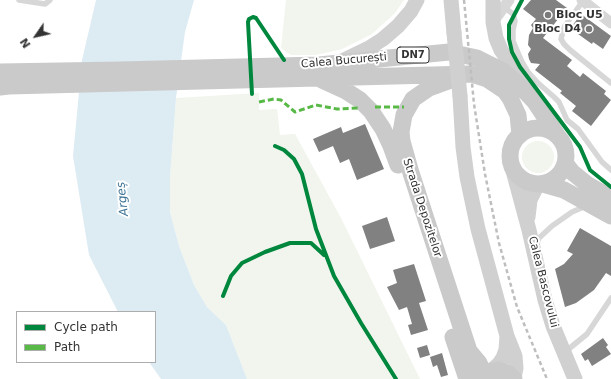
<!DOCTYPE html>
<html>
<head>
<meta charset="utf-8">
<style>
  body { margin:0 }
  #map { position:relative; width:611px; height:379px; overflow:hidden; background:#fff; font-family:"DejaVu Sans",sans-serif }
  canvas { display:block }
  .legend { position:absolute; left:16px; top:311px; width:140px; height:52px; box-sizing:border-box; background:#fff; border:1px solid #adadad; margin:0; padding:5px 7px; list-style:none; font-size:12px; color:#333 }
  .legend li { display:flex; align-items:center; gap:8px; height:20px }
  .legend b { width:20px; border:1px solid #adadad }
  .north { position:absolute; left:16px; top:16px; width:40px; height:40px; -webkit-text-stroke:3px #fff; paint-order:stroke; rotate:236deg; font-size:11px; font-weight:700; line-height:16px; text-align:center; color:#333 }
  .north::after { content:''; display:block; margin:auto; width:14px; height:18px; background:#333; clip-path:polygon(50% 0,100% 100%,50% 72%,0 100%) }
</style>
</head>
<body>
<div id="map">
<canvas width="611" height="379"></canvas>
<ul class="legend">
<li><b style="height:5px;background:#00873e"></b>Cycle path</li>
<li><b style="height:5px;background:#58b947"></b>Path</li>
</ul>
<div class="north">N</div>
</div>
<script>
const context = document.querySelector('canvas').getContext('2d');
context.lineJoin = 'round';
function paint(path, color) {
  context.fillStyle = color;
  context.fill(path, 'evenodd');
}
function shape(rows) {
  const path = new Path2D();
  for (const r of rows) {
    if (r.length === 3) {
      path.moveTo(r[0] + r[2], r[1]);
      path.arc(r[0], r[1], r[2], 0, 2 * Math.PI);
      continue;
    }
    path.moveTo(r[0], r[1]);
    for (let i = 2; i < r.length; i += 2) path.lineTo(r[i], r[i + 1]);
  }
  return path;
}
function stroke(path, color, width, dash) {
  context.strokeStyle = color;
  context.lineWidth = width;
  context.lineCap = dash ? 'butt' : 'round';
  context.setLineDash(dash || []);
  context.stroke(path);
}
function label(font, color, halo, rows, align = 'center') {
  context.font = font + ' "DejaVu Sans",sans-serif';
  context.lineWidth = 4;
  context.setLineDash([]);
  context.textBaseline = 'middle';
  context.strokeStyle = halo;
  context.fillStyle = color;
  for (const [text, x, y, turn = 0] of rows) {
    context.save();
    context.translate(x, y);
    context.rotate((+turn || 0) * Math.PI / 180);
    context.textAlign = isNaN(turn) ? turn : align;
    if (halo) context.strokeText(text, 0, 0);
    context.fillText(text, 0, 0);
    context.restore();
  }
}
const green = shape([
  [286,0,404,0,395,13,372,34,342,49,316,55,291,55,281,48],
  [259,93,259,110,277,109,280,135,295,134,341,218,420,379,247,379,226,325,207,307,194,285,179,246,170,212,170,177,176,98],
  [538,157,16]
]);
const water = shape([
  [96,0,194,0,185,32,176,98,170,177,170,212,179,246,194,285,207,307,226,325,247,379,161,379,149,362,155,362,155,312,118,312,89,255,73,156,82,60]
]);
const building = shape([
  [531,0,556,0,567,8,543,38,572,60,567,66,580,77,583,73,606,91,604,94,611,100,591,126,572,111,576,106,560,93,562,91,535,70,540,64,531,63,529,59,528,54,531,49,528,45,529,35,533,28,531,25,536,19,523,9],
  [581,14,611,36,603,49,593,42,592,44,578,34,579,32,572,26],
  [365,124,384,169,357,180,349,159,340,163,333,146,319,152,313,139,341,127,343,133],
  [387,217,395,241,370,249,362,226],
  [580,228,611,246,611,276,606,273,594,290,576,303,565,307,555,269,564,264,573,254,567,251],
  [414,264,426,301,419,303,428,330,411,335,408,325,412,324,407,307,399,310,387,287,397,283,393,270],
  [603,338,608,345,606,347,611,354,592,366,588,359,585,361,581,354],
  [427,345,430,355,420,358,417,348],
  [442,353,448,375,441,377,437,365,433,367,430,357]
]);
const lane = shape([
  [19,0,45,4,50,0],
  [583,1,564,27,561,39,564,44,570,50,611,83],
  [504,7,513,14,515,21,513,30,513,41,522,62,528,72,538,83,554,97,559,102,567,120,578,129,602,162,611,170],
  [536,245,539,238,552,226,572,212,586,206],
  [565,352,587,334,611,298]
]);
const street = shape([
  [582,0,611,23],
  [493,22,509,0]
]);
const secondary = shape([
  [451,0,454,33],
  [493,0,493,22,496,38,501,50,527,88],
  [342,61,369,48,383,39,398,26,411,11,417,0],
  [460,96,463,147,467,177,478,229,507,336,515,356,516,368,514,378],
  [512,167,529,230,545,300,553,326,575,379],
  [528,217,530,200,538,184],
  [492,370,499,364,503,358,506,350,507,336]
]);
const primary = shape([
  [0,72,120,70,319,65,449,52,477,58,503,71,520,86,535,102,557,135],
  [322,80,346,91,360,100,371,111,383,129,391,146,398,165],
  [451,80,429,88,413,99,404,115,401,132,402,141,411,173,469,351,479,363,484,374],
  [0,87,9,86,471,74,487,79,505,91,510,98,518,115,520,135],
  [538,156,28],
  [565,163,572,172,588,185,611,198],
  [543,184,564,190,611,216],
  [453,337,467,379],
  [478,379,488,372,498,370,509,374,514,379]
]);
const rail = shape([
  [464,0,474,104,485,174,499,243,517,307,547,379]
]);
const secondaryBridge = shape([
  [454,33,460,96]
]);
const quiet = shape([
  [259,102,274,99,281,100,295,112,316,105,337,109,359,108],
  [375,107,404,107]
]);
const cycleway = shape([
  [522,0,509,25,509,39,512,52,520,67,580,147,590,170,611,187],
  [252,94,248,22,249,19,253,17,256,18,284,60],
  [275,146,284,150,294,159,302,174,316,229,334,276,361,323,396,379],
  [223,296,231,276,242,263,265,252,290,243,311,243,324,255]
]);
const markers = [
  [548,15,4,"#7a7a7a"],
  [589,29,4,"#7a7a7a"]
];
const shields = [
  [413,55,32]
];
const shieldNames = [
  ["DN7",413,55]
];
const poiNames = [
  ["Bloc U5",556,15],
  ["Bloc D4",581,29,"right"]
];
const streetNames = [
  ["Calea București",344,61,-5],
  ["Strada Depozitelor",422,208,72],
  ["Calea Bascovului",543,282,76]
];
const waterNames = [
  ["Argeș",123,199,-96]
];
paint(green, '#f1f5ed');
paint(water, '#ddebf3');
paint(building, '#818181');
stroke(lane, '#d7d7d7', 5.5);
stroke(street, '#d7d7d7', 11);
stroke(secondary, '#d0d0d0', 15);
stroke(primary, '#cacaca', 17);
stroke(rail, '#bebebe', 2.5, [4, 3]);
stroke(secondaryBridge, '#d0d0d0', 15);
stroke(quiet, '#58b947', 3, [6, 3]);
stroke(cycleway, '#00873e', 4);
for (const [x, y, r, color] of markers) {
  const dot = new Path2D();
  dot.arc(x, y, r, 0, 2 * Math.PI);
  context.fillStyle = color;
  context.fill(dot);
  stroke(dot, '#fff', 1.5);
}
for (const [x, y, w] of shields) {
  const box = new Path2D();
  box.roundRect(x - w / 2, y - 8, w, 16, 3);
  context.fillStyle = '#fff';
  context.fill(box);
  stroke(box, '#333', 1);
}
label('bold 10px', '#333', null, shieldNames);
label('bold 11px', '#333', '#fff', poiNames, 'left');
label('11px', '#333', '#fff', streetNames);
label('italic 12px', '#3f7597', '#fff', waterNames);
</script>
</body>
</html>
